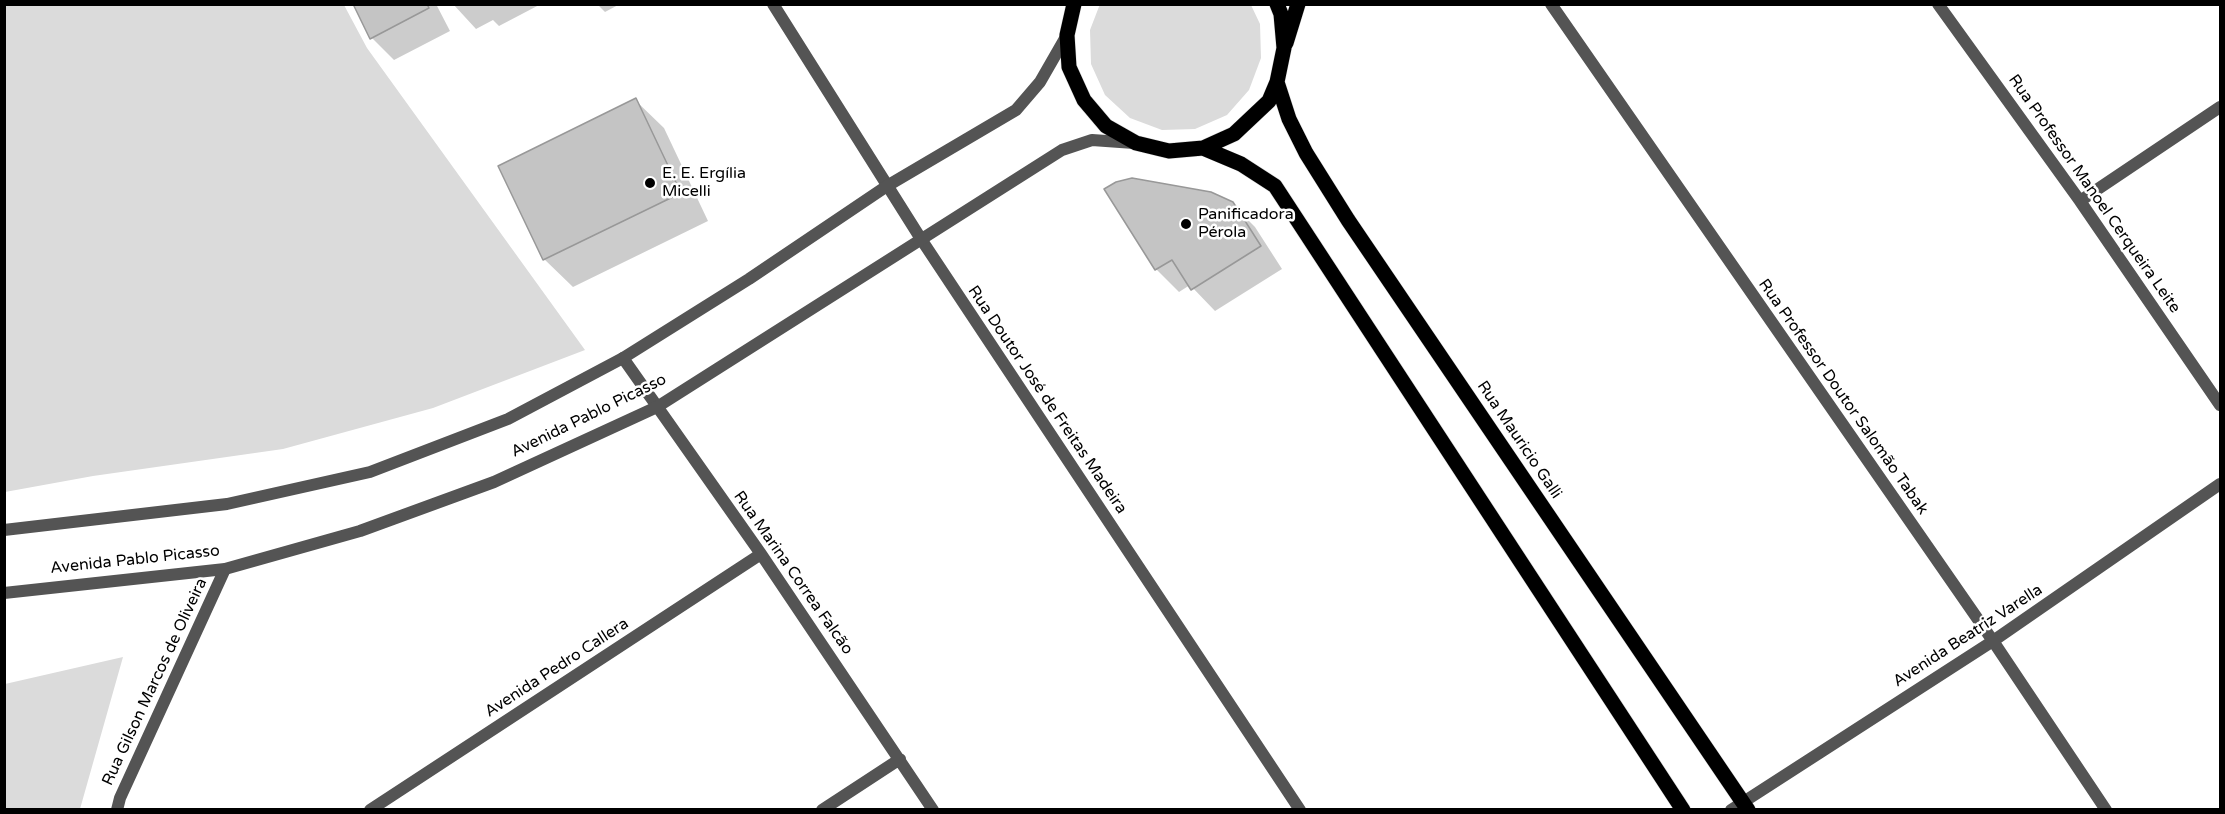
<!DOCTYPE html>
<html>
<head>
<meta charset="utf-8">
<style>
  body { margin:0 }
  #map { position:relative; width:2225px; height:814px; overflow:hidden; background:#fff; font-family:"Varela Round",sans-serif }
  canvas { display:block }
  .frame { position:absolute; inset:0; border:6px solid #000; pointer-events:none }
</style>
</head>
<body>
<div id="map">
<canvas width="2225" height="814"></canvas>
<div class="frame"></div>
</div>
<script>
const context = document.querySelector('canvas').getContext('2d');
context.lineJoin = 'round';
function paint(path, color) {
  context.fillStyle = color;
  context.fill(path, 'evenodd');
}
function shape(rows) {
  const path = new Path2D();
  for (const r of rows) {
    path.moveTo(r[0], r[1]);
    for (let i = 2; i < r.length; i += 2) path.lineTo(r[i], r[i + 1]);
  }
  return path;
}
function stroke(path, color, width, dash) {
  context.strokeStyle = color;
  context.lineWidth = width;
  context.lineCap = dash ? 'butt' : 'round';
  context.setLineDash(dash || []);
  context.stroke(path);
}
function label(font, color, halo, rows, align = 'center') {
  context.font = font + ' "Varela Round",sans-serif';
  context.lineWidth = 5;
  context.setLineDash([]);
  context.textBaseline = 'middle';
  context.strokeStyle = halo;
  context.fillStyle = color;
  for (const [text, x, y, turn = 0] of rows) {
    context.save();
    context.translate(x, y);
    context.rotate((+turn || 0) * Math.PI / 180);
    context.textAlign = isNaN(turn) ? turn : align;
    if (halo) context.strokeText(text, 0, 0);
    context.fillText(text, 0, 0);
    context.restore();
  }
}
const green = shape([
  [5,4,344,5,367,48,585,350,433,408,283,449,93,476,5,492],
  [1100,4,1251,5,1260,24,1261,58,1249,90,1227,115,1195,129,1162,130,1130,118,1105,95,1091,64,1090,30],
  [123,657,80,809,5,809,5,684]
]);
const shadow = shape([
  [355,4,436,4,450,31,394,60,372,38],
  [453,4,541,4,499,26,493,20,476,29],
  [597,4,620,4,605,12],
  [635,100,664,128,708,221,573,287,544,259],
  [1107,190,1232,204,1255,227,1282,269,1215,311,1190,285,1179,292,1156,269]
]);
const building = shape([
  [353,4,427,4,429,8,370,39,353,4],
  [636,98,681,193,543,260,498,166,636,98],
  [1132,178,1211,192,1233,202,1261,246,1191,290,1172,260,1155,270,1104,189,1116,182,1132,178]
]);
const minor = shape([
  [773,4,921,239,1300,810],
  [1551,4,1993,641,2106,810],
  [1938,4,2080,201,2220,405],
  [2080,201,2220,107],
  [623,358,761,554,933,810],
  [117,810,120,798,225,569],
  [370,810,761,554],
  [822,810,900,759],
  [1731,810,1993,641,2220,484]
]);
const tertiary = shape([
  [4,530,227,504,370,472,508,419,623,358,749,279,887,186,1016,110,1040,82,1067,35],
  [4,593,225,569,360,531,494,482,657,407,1062,150,1092,140,1134,143]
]);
const primary = shape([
  [1074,4,1067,35,1069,67,1084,100,1106,126,1136,143,1169,151,1203,148,1234,134,1269,101,1277,82,1284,48,1281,14,1277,4],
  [1286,43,1298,4],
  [1277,82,1289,119,1306,153,1348,220,1748,810],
  [1203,148,1241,164,1275,186,1683,810]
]);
const markers = [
  [650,183,6,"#000"],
  [1186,224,6,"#000"]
];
const poiNames = [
  ["E. E. Ergília",662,174],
  ["Micelli",662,192],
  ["Panificadora",1198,215],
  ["Pérola",1198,233]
];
const streetNames = [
  ["Rua Professor Manoel Cerqueira Leite",2094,194,55],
  ["Rua Professor Doutor Salomão Tabak",1843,397,55],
  ["Rua Doutor José de Freitas Madeira",1047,400,56],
  ["Avenida Pablo Picasso",589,416,-26],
  ["Rua Mauricio Galli",1519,440,56],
  ["Avenida Pablo Picasso",135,560,-6],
  ["Rua Marina Correa Falcão",793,573,55],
  ["Avenida Beatriz Varella",1968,636,-33],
  ["Avenida Pedro Callera",557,668,-33],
  ["Rua Gilson Marcos de Oliveira",155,682,-65]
];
paint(green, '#dbdbdb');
paint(shadow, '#0003');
paint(building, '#c4c4c4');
stroke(building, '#989898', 1.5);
stroke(primary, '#dbdbdb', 16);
stroke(minor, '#545454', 12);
stroke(tertiary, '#545454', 12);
stroke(primary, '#000', 15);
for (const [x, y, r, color] of markers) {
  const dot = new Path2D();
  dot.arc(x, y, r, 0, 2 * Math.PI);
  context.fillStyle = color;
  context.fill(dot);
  stroke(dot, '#fff', 2);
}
label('16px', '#000', '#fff', poiNames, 'left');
label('16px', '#000', '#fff', streetNames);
</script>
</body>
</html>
